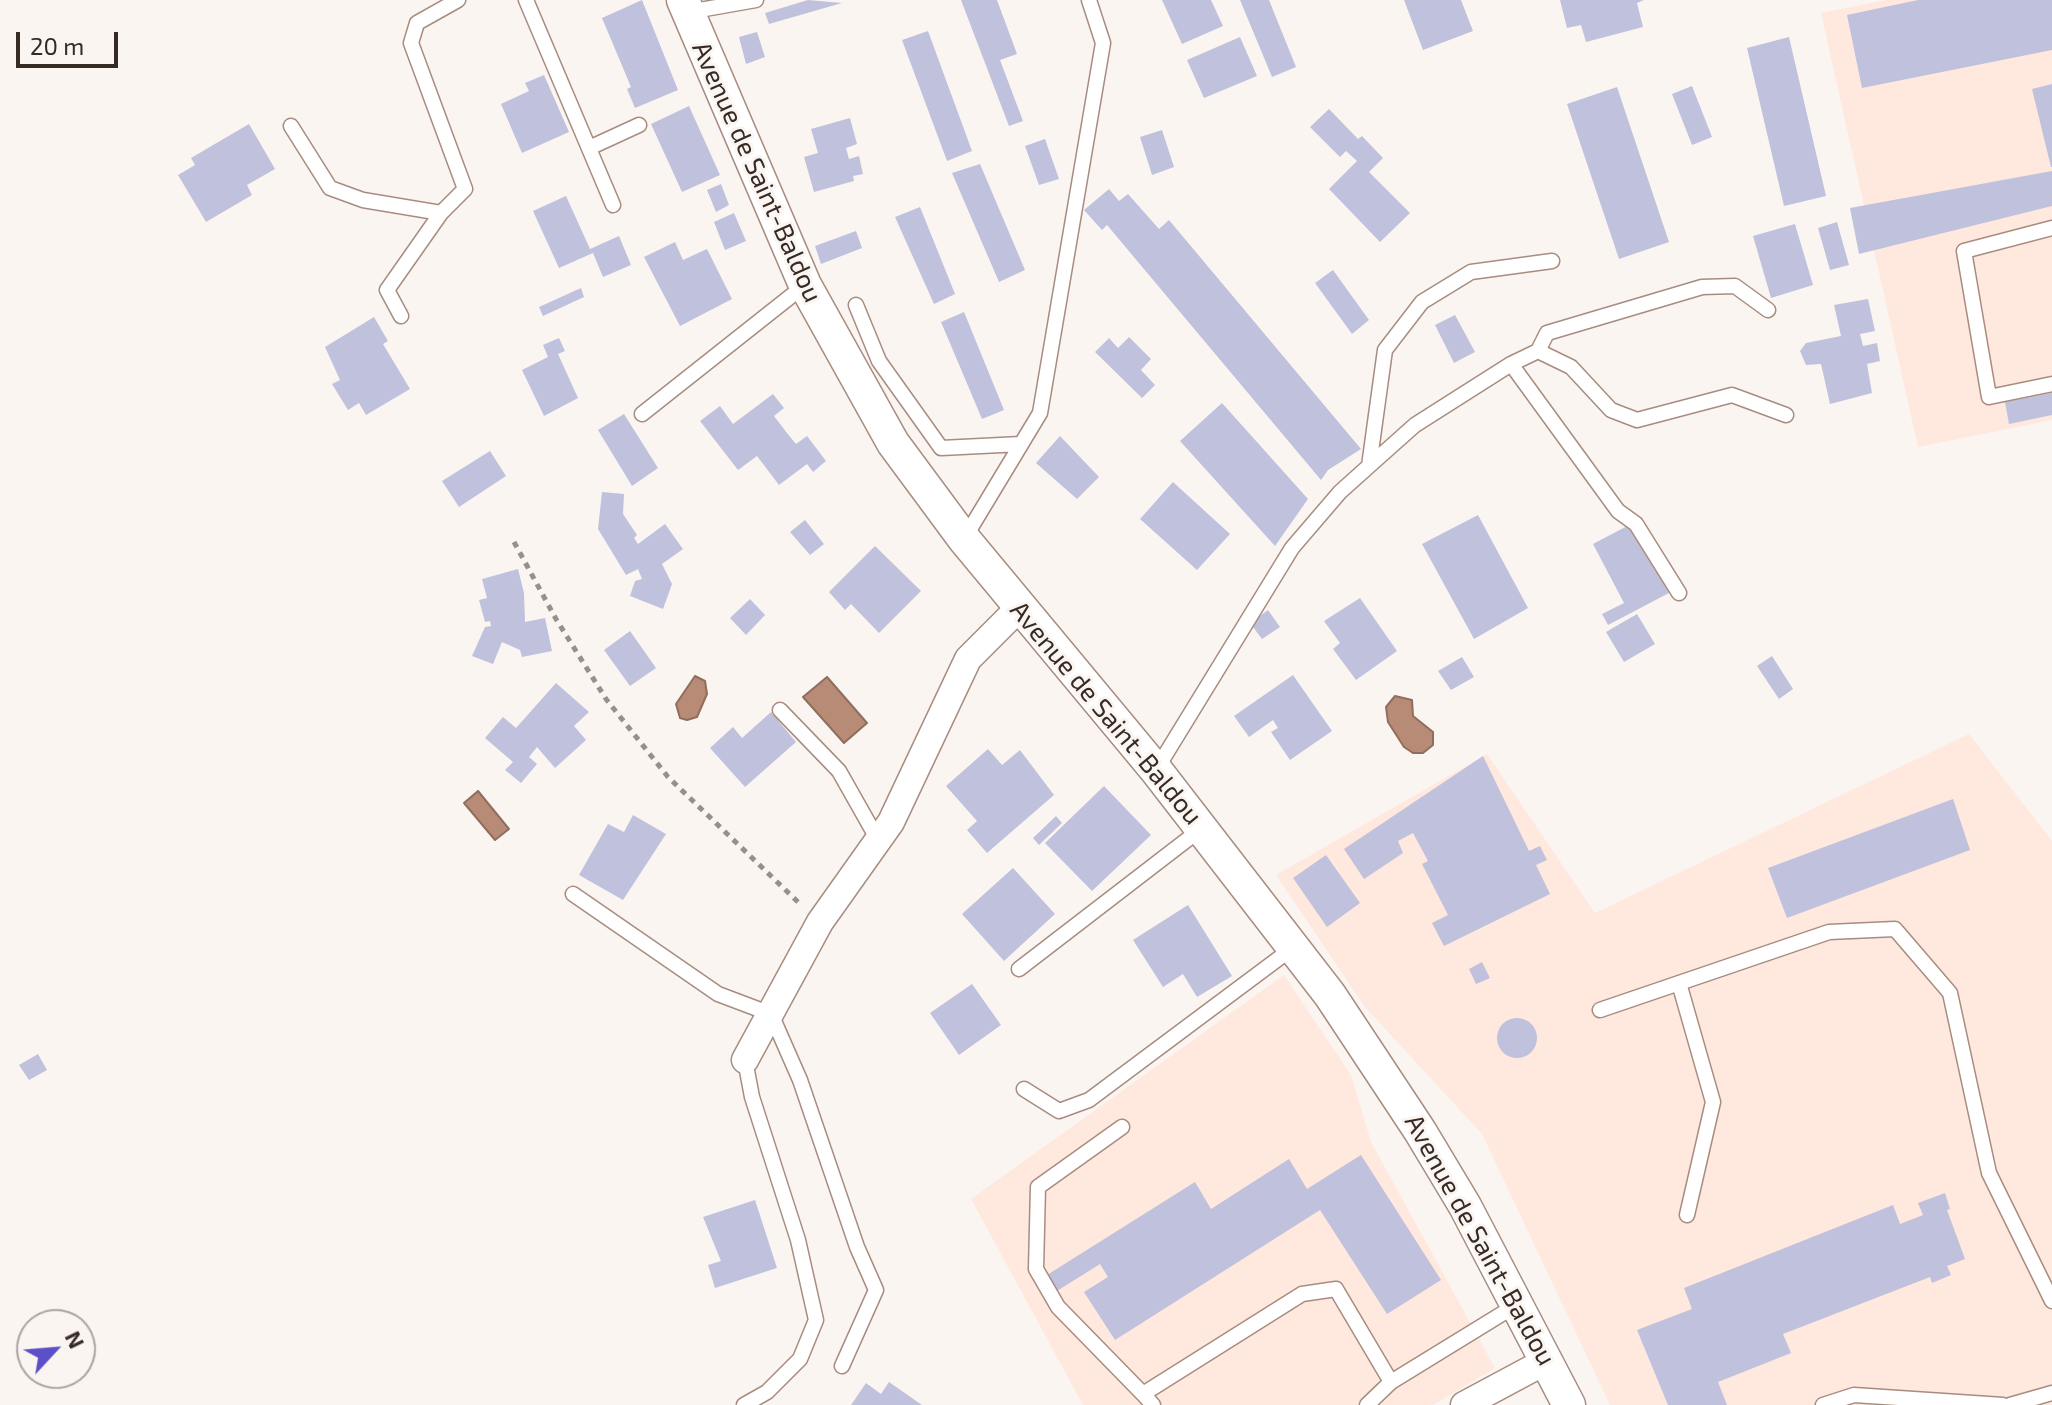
<!DOCTYPE html>
<html>
<head>
<meta charset="utf-8">
<style>
  body { margin:0 }
  #map { position:relative; width:2052px; height:1405px; overflow:hidden; background:#fbf5f2; font-family:"Exo 2",sans-serif }
  canvas { display:block }
  .north { position:absolute; left:16px; top:1309px; width:80px; height:80px; box-sizing:border-box; background:#fbf5f2; border:2px solid #aca4a0; border-radius:50%; rotate:64deg; font-size:22px; font-weight:700; line-height:32px; text-align:center; color:#362a25 }
  .north::after { content:''; display:block; margin:auto; width:28px; height:36px; background:#5c50c8; clip-path:polygon(50% 0,100% 100%,50% 72%,0 100%) }
  .scale { position:absolute; left:16px; top:32px; width:102px; height:36px; box-sizing:border-box; border:4px solid #362a25; border-top:0; padding-left:10px; font-size:24px; line-height:28px; white-space:nowrap; color:#362a25; -webkit-text-stroke:6px #fbf5f2; paint-order:stroke }
</style>
</head>
<body>
<div id="map">
<canvas width="2052" height="1405"></canvas>
<div class="north">N</div>
<div class="scale">20 m</div>
</div>
<script>
const context = document.querySelector('canvas').getContext('2d');
context.lineJoin = 'round';
function paint(path, color) {
  context.fillStyle = color;
  context.fill(path, 'evenodd');
}
function shape(rows) {
  const path = new Path2D();
  for (const r of rows) {
    if (r.length === 3) {
      path.moveTo(r[0] + r[2], r[1]);
      path.arc(r[0], r[1], r[2], 0, 2 * Math.PI);
      continue;
    }
    path.moveTo(r[0], r[1]);
    for (let i = 2; i < r.length; i += 2) path.lineTo(r[i], r[i + 1]);
  }
  return path;
}
function stroke(path, color, width, dash) {
  context.strokeStyle = color;
  context.lineWidth = width;
  context.lineCap = dash ? 'butt' : 'round';
  context.setLineDash(dash || []);
  context.stroke(path);
}
function label(font, color, halo, rows, align = 'center') {
  context.font = font + ' "Exo 2",sans-serif';
  context.lineWidth = 6;
  context.setLineDash([]);
  context.textBaseline = 'middle';
  context.strokeStyle = halo;
  context.fillStyle = color;
  for (const [text, x, y, turn = 0] of rows) {
    context.save();
    context.translate(x, y);
    context.rotate((+turn || 0) * Math.PI / 180);
    context.textAlign = isNaN(turn) ? turn : align;
    if (halo) context.strokeText(text, 0, 0);
    context.fillText(text, 0, 0);
    context.restore();
  }
}
const built = shape([
  [1886,0,2052,0,2052,420,1918,447,1821,13],
  [1969,734,2052,841,2052,1405,1610,1405,1482,1134,1365,1007,1276,875,1487,754,1595,913],
  [1284,975,1351,1075,1371,1142,1495,1368,1433,1405,1083,1405,971,1199]
]);
const water = shape([
  [695,676,705,681,707,694,697,717,687,720,680,718,676,704,695,676],
  [827,677,867,723,844,743,803,697,827,677],
  [1395,696,1412,700,1413,716,1433,732,1433,745,1423,753,1413,753,1404,747,1388,722,1386,707,1395,696],
  [478,791,509,829,495,840,464,803,478,791]
]);
const building = shape([
  [642,0,678,90,635,108,627,89,631,87,602,18],
  [808,0,842,3,769,24,765,13],
  [961,0,997,0,1017,54,1000,60,1023,121,1009,126],
  [1162,0,1211,0,1223,26,1182,44],
  [1240,0,1269,0,1296,67,1272,77],
  [1404,0,1461,0,1473,31,1423,50],
  [1560,0,1644,0,1637,3,1643,27,1586,42,1581,25,1567,28],
  [1918,0,2052,0,2052,50,1862,88,1847,15],
  [928,31,972,151,947,161,902,40],
  [757,32,765,57,746,64,739,37],
  [1240,37,1257,76,1204,98,1187,60],
  [1789,37,1826,196,1784,206,1747,48],
  [544,75,569,132,522,153,501,104,529,91,525,83],
  [2052,84,2052,167,2051,167,2032,89],
  [1692,86,1712,137,1692,145,1672,94],
  [1617,87,1669,242,1619,259,1567,104],
  [689,106,720,175,682,192,651,124],
  [1329,109,1358,139,1362,136,1383,158,1369,172,1410,213,1380,242,1329,189,1357,161,1346,151,1340,157,1310,127],
  [850,118,857,144,846,148,849,159,859,156,863,174,853,176,854,181,814,192,804,157,818,153,811,129],
  [249,124,275,169,247,185,252,195,206,222,178,175,195,165,191,158],
  [1162,130,1174,167,1152,175,1140,137],
  [1045,139,1059,179,1039,185,1025,146],
  [980,164,1025,270,999,282,952,173],
  [2052,171,2052,206,1859,254,1850,208],
  [721,184,729,205,716,212,707,190],
  [1109,189,1119,201,1128,194,1159,229,1169,220,1361,449,1328,470,1321,480,1107,225,1102,230,1084,210],
  [566,196,590,249,619,236,631,265,603,277,593,253,559,268,533,211],
  [920,207,955,294,934,304,895,217],
  [734,213,746,241,725,250,714,222],
  [1837,222,1849,265,1830,270,1818,228],
  [1795,224,1813,285,1771,298,1753,236],
  [856,231,862,248,821,264,815,246],
  [675,242,683,260,707,249,732,299,680,326,644,257],
  [1333,270,1369,320,1352,334,1315,283],
  [581,288,584,297,543,316,539,307],
  [1868,299,1875,331,1860,334,1863,346,1877,343,1880,361,1867,364,1872,393,1830,404,1821,364,1806,365,1800,351,1806,343,1841,336,1834,305],
  [964,312,1004,410,982,419,941,322],
  [1455,315,1475,352,1454,363,1435,325],
  [374,317,388,341,383,344,410,389,366,415,359,403,348,410,332,384,340,380,325,347],
  [1129,337,1151,359,1141,370,1155,385,1142,398,1095,352,1109,338,1118,348],
  [559,338,565,351,558,354,578,398,544,416,522,370,548,357,543,345],
  [2052,393,2052,415,2009,424,2005,402],
  [773,394,784,408,774,416,787,433,796,444,807,436,826,461,813,472,807,464,779,485,757,456,738,470,700,421,720,406,733,424],
  [1222,403,1308,499,1275,546,1180,441],
  [624,414,658,468,632,486,598,430],
  [1060,436,1099,477,1077,499,1036,463],
  [490,451,506,476,459,507,442,481],
  [1173,482,1230,534,1197,570,1140,519],
  [602,492,624,494,623,514,637,535,634,538,638,544,665,524,683,549,662,564,672,584,663,609,630,596,635,581,642,579,638,569,626,575,598,529],
  [1478,515,1528,608,1474,639,1422,544],
  [805,520,824,544,810,555,790,532],
  [1631,524,1669,593,1608,625,1602,614,1624,603,1593,544],
  [875,546,921,591,879,633,851,604,845,610,829,592],
  [518,569,524,593,525,622,545,618,552,651,522,657,520,650,502,642,493,664,472,656,485,627,491,626,490,621,485,622,479,600,487,598,482,579],
  [1360,598,1397,651,1356,680,1333,649,1340,643,1324,621],
  [750,599,765,615,746,635,730,618],
  [1268,610,1280,627,1262,639,1250,623],
  [1637,614,1655,644,1624,662,1606,632],
  [630,631,656,668,630,686,604,650],
  [1772,656,1793,689,1779,699,1757,666],
  [1462,657,1474,677,1451,690,1438,671],
  [1293,675,1332,731,1290,760,1271,732,1278,728,1273,720,1249,737,1234,716],
  [556,683,589,712,574,726,586,740,555,768,537,747,529,757,537,764,521,783,505,770,513,762,485,738,503,717,516,728],
  [771,712,796,742,745,787,710,748,733,727,742,738],
  [988,749,1002,765,1020,750,1054,795,987,853,967,830,977,821,946,786],
  [1483,756,1529,851,1540,846,1547,860,1536,865,1550,894,1444,946,1432,923,1448,915,1422,864,1428,861,1413,833,1398,841,1403,853,1364,879,1344,849],
  [1104,786,1151,835,1092,891,1045,843],
  [1953,799,1970,850,1787,918,1768,868],
  [633,815,666,834,623,900,579,875,608,824,624,832],
  [1056,816,1062,823,1039,845,1033,838],
  [1326,855,1360,903,1327,927,1293,878],
  [1013,868,1055,914,1004,961,962,914],
  [1188,905,1232,976,1197,997,1183,974,1163,987,1133,940],
  [1482,962,1490,978,1476,984,1469,969],
  [972,984,1001,1025,959,1055,930,1013],
  [1517,1038,20],
  [38,1054,47,1070,29,1080,19,1065],
  [1361,1155,1441,1280,1387,1314,1320,1210,1115,1340,1084,1292,1108,1277,1100,1264,1057,1291,1047,1275,1195,1182,1211,1209,1289,1159,1307,1189],
  [1945,1193,1950,1209,1947,1210,1965,1259,1947,1266,1951,1275,1932,1283,1930,1277,1783,1334,1791,1353,1718,1382,1727,1405,1668,1405,1637,1330,1692,1309,1684,1288,1893,1205,1900,1224,1923,1215,1918,1203],
  [755,1200,777,1268,715,1288,708,1265,721,1261,703,1217],
  [889,1382,922,1405,851,1405,866,1383,881,1394]
]);
const path = shape([
  [514,542,556,619,606,699,668,777,799,903]
]);
const service = shape([
  [526,0,613,205],
  [688,12,756,0],
  [291,126,330,188,363,200,441,213],
  [589,148,639,125],
  [2052,228,1964,251,1989,397,2052,384],
  [856,305,879,361,941,448,1021,444],
  [401,316,387,290,441,213,465,189,411,43,417,23,458,0],
  [1538,351,1547,333,1702,287,1735,286,1768,310],
  [1511,364,1538,351,1571,367,1611,410,1637,420,1732,395,1786,415],
  [642,414,805,285],
  [1369,466,1415,425,1511,364,1618,511,1636,524,1679,593],
  [964,539,1040,413,1103,43,1089,0],
  [780,710,839,771,878,840],
  [1156,770,1292,548,1340,492,1369,466,1385,350,1422,302,1471,272,1552,261],
  [573,894,718,994,771,1014,800,1080,857,1247,876,1290,842,1366],
  [1019,969,1201,829],
  [1679,983,1713,1102,1687,1215],
  [1600,1010,1829,932,1895,929,1950,993,1989,1173,2052,1301],
  [1024,1089,1059,1111,1089,1100,1294,947],
  [1122,1127,1038,1187,1036,1269,1058,1307,1143,1394],
  [744,1405,767,1392,800,1359,816,1320,798,1240,752,1097,745,1060],
  [1153,1405,1143,1394,1302,1294,1336,1289,1391,1382],
  [1367,1405,1391,1382,1518,1304],
  [1823,1405,1854,1395,2003,1405],
  [2010,1405,2052,1393]
]);
const minor = shape([
  [745,1060,820,922,891,822,968,659,1019,608],
  [1464,1405,1548,1360]
]);
const tertiary = shape([
  [683,0,805,285,893,443,964,539,1156,770,1330,995,1420,1131,1465,1206,1569,1405]
]);
const streetNames = [
  ["Avenue de Saint-Baldou",757,172,66],
  ["Avenue de Saint-Baldou",1106,713,50],
  ["Avenue de Saint-Baldou",1480,1240,61]
];
paint(built, '#ffe8dd');
paint(water, '#b78b76');
stroke(water, '#906e5e', 2);
paint(building, '#bfc1dd');
stroke(service, '#a88c7f', 17);
stroke(minor, '#a88c7f', 29);
stroke(tertiary, '#a88c7f', 35);
stroke(path, '#988f8b', 5, [6, 6]);
stroke(service, '#fff', 14);
stroke(minor, '#fff', 26);
stroke(tertiary, '#fff', 32);
label('26px', '#362a25', '#fbf5f2', streetNames);
</script>
</body>
</html>
